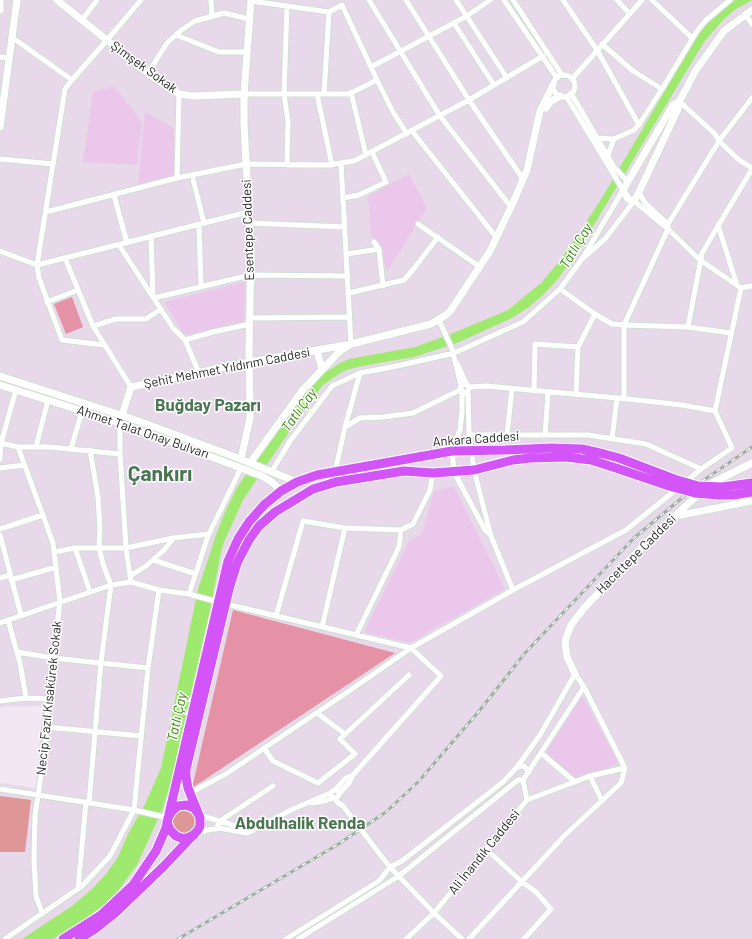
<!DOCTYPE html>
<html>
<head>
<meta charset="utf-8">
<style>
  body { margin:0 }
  canvas { display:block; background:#e8d9ea }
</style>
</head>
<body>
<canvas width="752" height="939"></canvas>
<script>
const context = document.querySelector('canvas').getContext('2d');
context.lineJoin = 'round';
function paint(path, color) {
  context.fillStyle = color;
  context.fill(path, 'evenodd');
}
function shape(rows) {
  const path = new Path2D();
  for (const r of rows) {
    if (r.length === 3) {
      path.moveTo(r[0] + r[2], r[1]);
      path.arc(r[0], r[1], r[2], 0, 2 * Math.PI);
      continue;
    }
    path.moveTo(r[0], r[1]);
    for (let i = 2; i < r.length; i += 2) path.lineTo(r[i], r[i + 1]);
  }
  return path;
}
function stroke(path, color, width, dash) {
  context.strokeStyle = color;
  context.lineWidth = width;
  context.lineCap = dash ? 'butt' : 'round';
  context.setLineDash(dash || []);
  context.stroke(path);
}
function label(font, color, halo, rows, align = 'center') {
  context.font = font + ' Barlow,sans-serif';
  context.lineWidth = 3;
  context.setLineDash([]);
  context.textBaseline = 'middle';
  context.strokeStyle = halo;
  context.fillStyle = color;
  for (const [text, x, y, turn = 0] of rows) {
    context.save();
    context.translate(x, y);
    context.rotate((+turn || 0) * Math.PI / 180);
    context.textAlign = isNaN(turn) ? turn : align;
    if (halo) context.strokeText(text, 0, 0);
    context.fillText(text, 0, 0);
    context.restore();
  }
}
const education = shape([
  [114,86,142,122,137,165,83,162,93,92],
  [145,112,174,128,176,174,138,185],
  [409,174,427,208,388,270,385,267,382,248,371,235,368,196],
  [243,282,245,283,244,322,191,335,184,334,164,302],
  [454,486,505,589,418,638,410,643,364,632,409,541,422,534,434,491],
  [582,695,617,760,617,764,581,778,576,778,565,771,547,754,546,750]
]);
const green = shape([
  [0,796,31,800,25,852,0,852],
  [184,822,11]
]);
const pitch = shape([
  [72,297,83,327,66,334,54,304],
  [233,610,395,653,192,788]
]);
const plaza = shape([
  [43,706,36,788,0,783,0,707]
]);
const water = shape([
  [735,0,752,0,736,9,724,19,704,42,580,248,558,279,543,295,529,307,512,318,457,343,414,357,362,366,346,370,336,376,323,385,308,404,243,500,224,542,221,552,210,610,170,785,163,808,137,865,117,892,106,903,80,923,53,939,22,939,72,906,92,889,106,874,118,857,128,834,145,804,161,768,198,589,217,532,226,510,238,486,255,461,303,394,317,378,340,363,349,359,415,347,451,334,508,310,541,283,557,264,576,238,603,196,696,38,705,26]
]);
const street = shape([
  [211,0,212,17],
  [369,0,440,116,511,207],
  [406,0,469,100,523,179],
  [456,0,507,78],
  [504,0,557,78],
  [513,0,562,75],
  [563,0,597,50,639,125],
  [617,0,630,14],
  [652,0,692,38],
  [251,1,329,12,342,5,377,80,393,112,407,134],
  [745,14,752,24],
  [82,20,97,0],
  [454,23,494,85],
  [176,35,219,52,247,52],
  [13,38,72,80],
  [602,44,633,71,662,89],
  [0,57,10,58],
  [371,67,467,16,490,0],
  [148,73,167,43,180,31,195,21,224,13,249,19],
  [564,86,11],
  [572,79,642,0],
  [351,92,366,155],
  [571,93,614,167,628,182],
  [244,94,349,94,377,80],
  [317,94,332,165],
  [324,94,329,12],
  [679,101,715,134,719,141,739,160,752,168],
  [412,131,496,237],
  [598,138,614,139,634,130,640,123,662,89,697,31,706,20,730,0],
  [608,155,614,139],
  [0,159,53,164],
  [341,163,351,344],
  [287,165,288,121,284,94,287,6],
  [192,175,204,223],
  [177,178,179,94],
  [639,192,645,203,668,224],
  [114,195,127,243],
  [343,198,359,195,386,182,372,152],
  [46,212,177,178,246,164,328,165,354,161,469,100,543,56],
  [249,223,345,227],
  [418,224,480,267],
  [199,225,201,286],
  [718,225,737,285],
  [151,236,153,296],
  [374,242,379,249,383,286],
  [119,245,173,328,185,340,199,373],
  [0,251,37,265,248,212],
  [347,254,379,249],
  [65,258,93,326,131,387],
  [582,259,605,239,634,201,668,229,700,260,741,288,715,411,732,448,701,469,684,483],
  [741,288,752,286],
  [560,289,595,314,612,324,624,325,688,327,730,333],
  [349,293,404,280,412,271,438,237],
  [154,298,250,275,348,276],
  [47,302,78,290],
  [250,318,349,317],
  [439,320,452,349,461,386],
  [93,326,116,319,146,319,161,309],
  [688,327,702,253,752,169],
  [185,340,213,332,250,324],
  [104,345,62,340,39,278,37,265,65,89,72,80,107,40,141,0],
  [578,347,595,314],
  [457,363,467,385],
  [469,387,486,386,628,399,682,405,715,411],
  [462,391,465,393,468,391,469,388,468,385,464,384,460,388,462,391,462,412,460,430,452,451,454,472,485,530,491,535],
  [468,391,469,435,474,470,491,536,513,590],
  [534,391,535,344,578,347,576,395],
  [624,399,624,325,668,229,668,224,719,141,752,98],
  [120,423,120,454,126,548,131,582],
  [345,427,360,418,383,417,413,413,460,390],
  [469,435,588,435,646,444,701,469],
  [507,435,512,389],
  [545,435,548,393],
  [612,439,617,398],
  [0,443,18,447,49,447,120,454],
  [18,447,53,543,60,602,48,699,45,748,35,816,34,860,36,896,42,913],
  [36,447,48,400],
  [71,449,82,411],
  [0,459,1,443,16,390],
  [0,468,25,465],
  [272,471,290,441,332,386,360,373,397,366,454,353,523,322,560,289,582,259,623,190,566,96],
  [335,472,345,427,360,373],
  [0,529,43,515],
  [0,535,21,615],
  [75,548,90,592],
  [54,552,75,548,126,548,173,538,209,534],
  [153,560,196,574],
  [130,576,146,566,164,550,173,539],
  [0,578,10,575],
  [11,580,56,567],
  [189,594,208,536,241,468],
  [226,604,411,648,441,676,353,775,349,783,339,794],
  [276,616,303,521,345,528,401,530,413,524,430,490,433,473],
  [8,620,20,663,26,698],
  [0,623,111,585,131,582,159,590,189,594,218,602],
  [322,627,345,528],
  [356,635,399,547,401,530],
  [17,652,53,658,148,668],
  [0,701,26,698,48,699],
  [317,713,345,734],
  [46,727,141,736],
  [264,748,273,761,318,783,355,754,340,739,409,675],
  [541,753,575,782],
  [517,767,524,766,529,772],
  [590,776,602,801],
  [0,789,134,810,168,818],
  [335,794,4],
  [335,790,346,778,353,775],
  [190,793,226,774,352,689,411,648,513,590,626,530,678,488],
  [334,798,338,803,343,806],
  [527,800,590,776,625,768],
  [89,803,101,662,111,585,103,564,99,548,100,530,98,497,90,450],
  [312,803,325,801,333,798],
  [199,815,253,831],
  [216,829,220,821,273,786],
  [197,834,207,830,219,828,247,833,291,810,330,793],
  [486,849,522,882,536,892,551,909,524,939],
  [382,857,390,867,434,913,462,939],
  [78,889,86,802],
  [5,939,82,886,110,856,134,810,148,668,159,590],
  [286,939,379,881,390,867,402,861,503,782,517,767,540,735,575,674],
  [298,939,399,876,518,780,523,780],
  [406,939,434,913,527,800,523,780,584,687,575,674],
  [469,939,565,835,621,783,625,768,584,687]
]);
const secondary = shape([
  [57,0,149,74,179,94,193,96,244,94],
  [0,10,0,0],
  [679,102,673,105,623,190,628,199,634,201,639,192,678,109,679,102,696,70,724,31,752,10],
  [546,108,550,102,560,96],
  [0,127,17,0],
  [317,351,322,369],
  [0,376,133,419,230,455,297,482],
  [0,385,120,423,180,445,262,476,272,482,281,491],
  [122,415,131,387,249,362,346,345],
  [241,459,250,418,249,351,251,253,244,124,244,94,251,0],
  [250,463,302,391,340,351,351,344,431,324,446,315,451,310,490,251,512,205,527,170,540,111,553,85],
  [676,516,752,501],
  [575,674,567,657,565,641,571,625,585,607,652,537,690,502,714,482,752,463]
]);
const highway = shape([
  [722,487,752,483],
  [719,495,733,495,752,492],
  [169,814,228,561,238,539,249,522,264,505,281,491,297,482,317,475,452,451,505,450,551,448,582,449,604,454,619,458,674,479],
  [167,822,170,830,176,836,184,839,194,835],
  [63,939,101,915,133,885,156,851,166,828,168,818,172,811,178,806,186,805,194,808,197,812],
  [79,939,95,929,115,913,163,867,198,830,200,826,200,818,188,788,186,777,186,769,229,589,237,563,249,540,259,526,275,512,313,489,336,482,404,471,433,473,474,470,513,460,530,458,566,457,591,460,616,468,669,486]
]);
const rail = shape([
  [178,939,337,845,386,812,419,781,480,710,525,653,634,538,701,482,752,447]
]);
const streetBridge = shape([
  [343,806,382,857]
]);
const highwayBridge = shape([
  [674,479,698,486,722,487],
  [669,486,695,493,719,495]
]);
const streetNames = [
  ["Şimşek Sokak",144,67,36],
  ["Esentepe Caddesi",248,230,-92],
  ["Şehit Mehmet Yıldırım Caddesi",227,368,-11],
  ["Ahmet Talat Onay Bulvarı",143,432,19],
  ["Ankara Caddesi",476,439,-4],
  ["Hacettepe Caddesi",636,554,-45],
  ["Necip Fazıl Kısakürek Sokak",49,698,-84],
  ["Ali İnandık Caddesi",484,852,-51]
];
const waterNames = [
  ["Tatlı Çay",576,246,-59],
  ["Tatlı Çay",299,410,-54],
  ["Tatlı Çay",177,717,-78]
];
const districtNames = [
  ["Buğday Pazarı",208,405],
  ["Abdulhalik Renda",300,823]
];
const townNames = [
  ["Çankırı",160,474]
];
paint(education, '#ebc8eb');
paint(green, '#df9696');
paint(pitch, '#e692a6');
paint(plaza, '#f2e7f2');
paint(water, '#9fea6e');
stroke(street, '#cee0d1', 7);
stroke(secondary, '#cee0d1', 9);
stroke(highway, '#fff', 11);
stroke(street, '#fff', 5);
stroke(secondary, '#fff', 7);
stroke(highway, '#d355f8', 9);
stroke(rail, '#9cb1a0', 3);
stroke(rail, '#fff', 1.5, [4.5]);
stroke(streetBridge, '#cee0d1', 7, []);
stroke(highwayBridge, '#fff', 11, []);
stroke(streetBridge, '#fff', 5);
stroke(highwayBridge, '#d355f8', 9);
label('13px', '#272727', '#fff', streetNames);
label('italic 14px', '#368411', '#fff', waterNames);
label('bold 17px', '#4a7651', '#fff', districtNames);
label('bold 21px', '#4a7651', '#fff', townNames);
</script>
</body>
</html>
